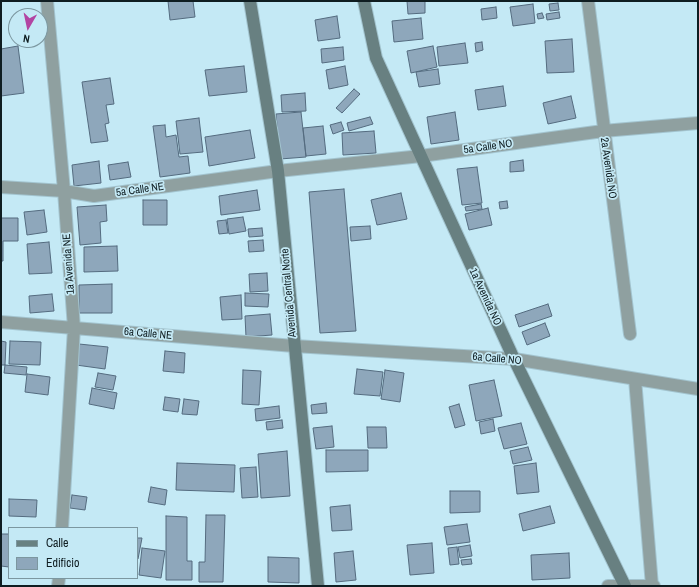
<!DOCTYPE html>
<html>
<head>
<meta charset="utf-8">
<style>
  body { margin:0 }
  #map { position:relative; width:699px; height:587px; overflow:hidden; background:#c4e9f5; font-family:"Archivo Narrow",sans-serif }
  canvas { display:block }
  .frame { position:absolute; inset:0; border:2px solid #0f1d21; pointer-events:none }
  .legend { position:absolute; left:8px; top:527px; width:130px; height:52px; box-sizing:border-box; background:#c4e9f5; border:1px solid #7c97a0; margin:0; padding:5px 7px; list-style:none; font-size:12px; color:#0f1d21 }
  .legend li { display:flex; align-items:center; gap:8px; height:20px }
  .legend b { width:20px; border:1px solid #7c97a0 }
  .north { position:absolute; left:8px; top:8px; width:40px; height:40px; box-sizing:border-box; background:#c4e9f5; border:1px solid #7c97a0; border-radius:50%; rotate:189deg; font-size:11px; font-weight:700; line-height:16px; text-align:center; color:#0f1d21 }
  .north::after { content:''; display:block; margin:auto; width:14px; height:18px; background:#b244a2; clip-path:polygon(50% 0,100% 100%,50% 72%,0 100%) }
</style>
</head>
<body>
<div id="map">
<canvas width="699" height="587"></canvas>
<div class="frame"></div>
<ul class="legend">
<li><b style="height:5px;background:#688081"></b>Calle</li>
<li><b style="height:11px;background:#8ea7bb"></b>Edificio</li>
</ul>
<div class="north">N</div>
</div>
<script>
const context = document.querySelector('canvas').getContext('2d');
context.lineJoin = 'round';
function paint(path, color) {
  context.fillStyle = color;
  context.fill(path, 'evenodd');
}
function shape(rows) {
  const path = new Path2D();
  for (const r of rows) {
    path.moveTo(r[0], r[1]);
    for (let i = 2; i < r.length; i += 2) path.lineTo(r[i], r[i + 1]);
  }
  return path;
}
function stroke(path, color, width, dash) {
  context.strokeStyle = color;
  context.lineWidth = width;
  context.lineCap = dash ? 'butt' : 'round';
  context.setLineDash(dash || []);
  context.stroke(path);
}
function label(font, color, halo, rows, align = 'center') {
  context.font = font + ' "Archivo Narrow",sans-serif';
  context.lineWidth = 3.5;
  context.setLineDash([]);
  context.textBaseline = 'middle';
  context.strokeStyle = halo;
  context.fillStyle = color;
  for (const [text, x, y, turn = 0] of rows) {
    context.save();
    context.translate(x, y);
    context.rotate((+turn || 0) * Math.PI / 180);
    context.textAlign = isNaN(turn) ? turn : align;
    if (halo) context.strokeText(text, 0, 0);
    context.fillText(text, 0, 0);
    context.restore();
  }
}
const building = shape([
  [168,1,193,1,195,17,170,20,168,1],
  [407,1,425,1,425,13,408,14,407,1],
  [558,3,559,10,550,11,549,4,558,3],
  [533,4,535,23,513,26,510,7,533,4],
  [496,7,497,18,482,20,481,9,496,7],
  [559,12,560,18,547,20,546,14,559,12],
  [542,13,544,18,538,19,537,14,542,13],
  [337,16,340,38,318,41,315,20,337,16],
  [421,18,423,39,394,42,392,21,421,18],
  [572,39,574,72,547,73,545,41,572,39],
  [482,42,483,50,476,52,475,43,482,42],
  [465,43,468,63,439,66,437,47,465,43],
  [18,46,24,93,1,96,1,49,18,46],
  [433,46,437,67,411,73,407,51,433,46],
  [343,47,344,60,322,63,321,49,343,47],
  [244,66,247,92,209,96,205,70,244,66],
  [345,66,348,85,329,89,326,70,345,66],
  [438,69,440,84,419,87,416,72,438,69],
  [110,78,114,104,106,105,109,123,105,124,108,141,91,143,82,82,110,78],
  [503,86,506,106,478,110,475,90,503,86],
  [354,89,360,94,342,113,336,108,354,89],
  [305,93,306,111,282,112,281,95,305,93],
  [571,96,576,118,548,124,543,103,571,96],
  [301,112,306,157,280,159,276,114,301,112],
  [455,112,459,140,431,144,427,117,455,112],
  [370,117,373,124,349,131,347,123,370,117],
  [199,118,203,152,180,154,176,121,199,118],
  [341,122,344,130,333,134,330,125,341,122],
  [165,125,166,137,176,135,179,157,188,156,190,173,160,177,153,126,165,125],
  [323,126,326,154,306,156,303,128,323,126],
  [250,130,255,158,209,166,205,137,250,130],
  [374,131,376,153,343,155,342,133,374,131],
  [523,160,524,171,510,172,510,162,523,160],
  [99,161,101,183,74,186,72,165,99,161],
  [128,162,131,177,110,180,108,165,128,162],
  [477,167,482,203,462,205,457,169,477,167],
  [344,189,356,331,320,333,309,192,344,189],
  [257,190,260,210,221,215,219,196,257,190],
  [401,193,407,219,377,225,371,200,401,193],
  [143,200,167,200,167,225,143,225,143,200],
  [507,201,508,208,500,209,499,202,507,201],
  [481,204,482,209,466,211,465,207,481,204],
  [106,205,107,221,100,222,101,243,80,245,77,207,106,205],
  [488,208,492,225,469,230,465,214,488,208],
  [44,210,47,232,27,235,24,212,44,210],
  [243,217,246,231,229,234,227,219,243,217],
  [1,218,18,218,18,241,3,241,3,261,1,261,1,218],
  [226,220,228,233,219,234,217,221,226,220],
  [370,226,371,239,351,241,350,227,370,226],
  [262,228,263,236,249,237,248,229,262,228],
  [263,240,264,251,249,252,248,241,263,240],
  [49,242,52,273,29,274,27,244,49,242],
  [117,246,118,271,84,272,84,247,117,246],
  [267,273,268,291,250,292,249,274,267,273],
  [112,284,112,313,79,313,79,285,112,284],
  [245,293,269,294,268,307,245,306,245,293],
  [52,294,54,311,30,313,29,296,52,294],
  [241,295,242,319,222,320,220,297,241,295],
  [548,304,552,316,519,327,515,315,548,304],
  [270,314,272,335,246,337,245,316,270,314],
  [545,323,550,336,527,345,522,332,545,323],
  [1,341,6,342,5,365,1,365,1,341],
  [10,341,41,342,40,365,9,364,10,341],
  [79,344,108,347,105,369,76,365,79,344],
  [165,351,185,353,184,373,163,371,165,351],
  [5,365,27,367,26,375,4,373,5,365],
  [357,369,383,372,380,396,354,394,357,369],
  [243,370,261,371,259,405,242,404,243,370],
  [385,370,404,373,400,402,381,399,385,370],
  [98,373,116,376,113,390,95,387,98,373],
  [27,374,50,377,48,395,25,392,27,374],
  [494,380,502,416,476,421,469,385,494,380],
  [92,388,117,393,114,409,89,404,92,388],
  [165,397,180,399,178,412,163,410,165,397],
  [184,399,199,401,197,415,182,414,184,399],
  [326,403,327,413,312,414,311,405,326,403],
  [459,404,465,425,455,428,449,407,459,404],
  [279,406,280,418,256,421,255,409,279,406],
  [493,419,495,431,481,434,479,422,493,419],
  [282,420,283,428,267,430,266,422,282,420],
  [521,423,527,444,504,449,498,428,521,423],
  [332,426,334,447,316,449,313,428,332,426],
  [367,427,386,427,387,448,368,448,367,427],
  [528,447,532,460,513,464,510,451,528,447],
  [326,450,368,450,368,471,326,472,326,450],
  [287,451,290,496,261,498,258,454,287,451],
  [177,463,235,465,234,492,176,490,177,463],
  [536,463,539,492,517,494,514,466,536,463],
  [256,467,258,497,242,498,240,468,256,467],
  [151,487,167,490,165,505,148,502,151,487],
  [450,491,480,491,480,512,450,513,450,491],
  [72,495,87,497,85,510,70,508,72,495],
  [9,499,37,500,36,517,9,516,9,499],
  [350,505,352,530,332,531,330,507,350,505],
  [550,506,555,523,523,531,519,514,550,506],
  [206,515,225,515,223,582,199,582,199,562,205,562,206,515],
  [166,516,187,517,187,561,192,561,192,580,166,580,166,516],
  [467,524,470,542,447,545,444,527,467,524],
  [1,534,9,534,9,567,1,566,1,534],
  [137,538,142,538,138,559,137,559,137,538],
  [432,543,434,573,410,575,407,545,432,543],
  [470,545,472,556,460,558,458,547,470,545],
  [457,547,459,564,450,565,448,548,457,547],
  [142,548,165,551,161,578,139,575,142,548],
  [353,551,356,580,336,582,334,553,353,551],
  [569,553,570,578,532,580,531,555,569,553],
  [268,557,299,558,299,583,268,582,268,557],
  [471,559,472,564,462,565,461,560,471,559]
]);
const street = shape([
  [47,1,64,191,74,328,62,528],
  [588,1,630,334],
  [1,187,64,191,94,196,278,171,421,156,603,131,698,123],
  [1,322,294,346,514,359,698,389],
  [635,379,652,586],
  [58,586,59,578],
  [608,586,654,586]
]);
const secondary = shape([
  [250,1,278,171,318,586],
  [364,1,376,58,514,359,625,586]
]);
const streetNames = [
  ["5a Calle NO",488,147,-8],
  ["2a Avenida NO",608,168,82],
  ["5a Calle NE",140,190,-8],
  ["1a Avenida NE",69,264,-94],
  ["Avenida Central Norte",289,293,-95],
  ["1a Avenida NO",485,297,65],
  ["6a Calle NE",148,334,5],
  ["6a Calle NO",497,359,5]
];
paint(building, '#8ea7bb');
stroke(building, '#546b7f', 1);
stroke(street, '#a3c4cf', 14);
stroke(secondary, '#a3c4cf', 14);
stroke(street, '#8fa0a0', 12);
stroke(secondary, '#688081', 12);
label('11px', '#0f1d21', '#c4e9f5', streetNames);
</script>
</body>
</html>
